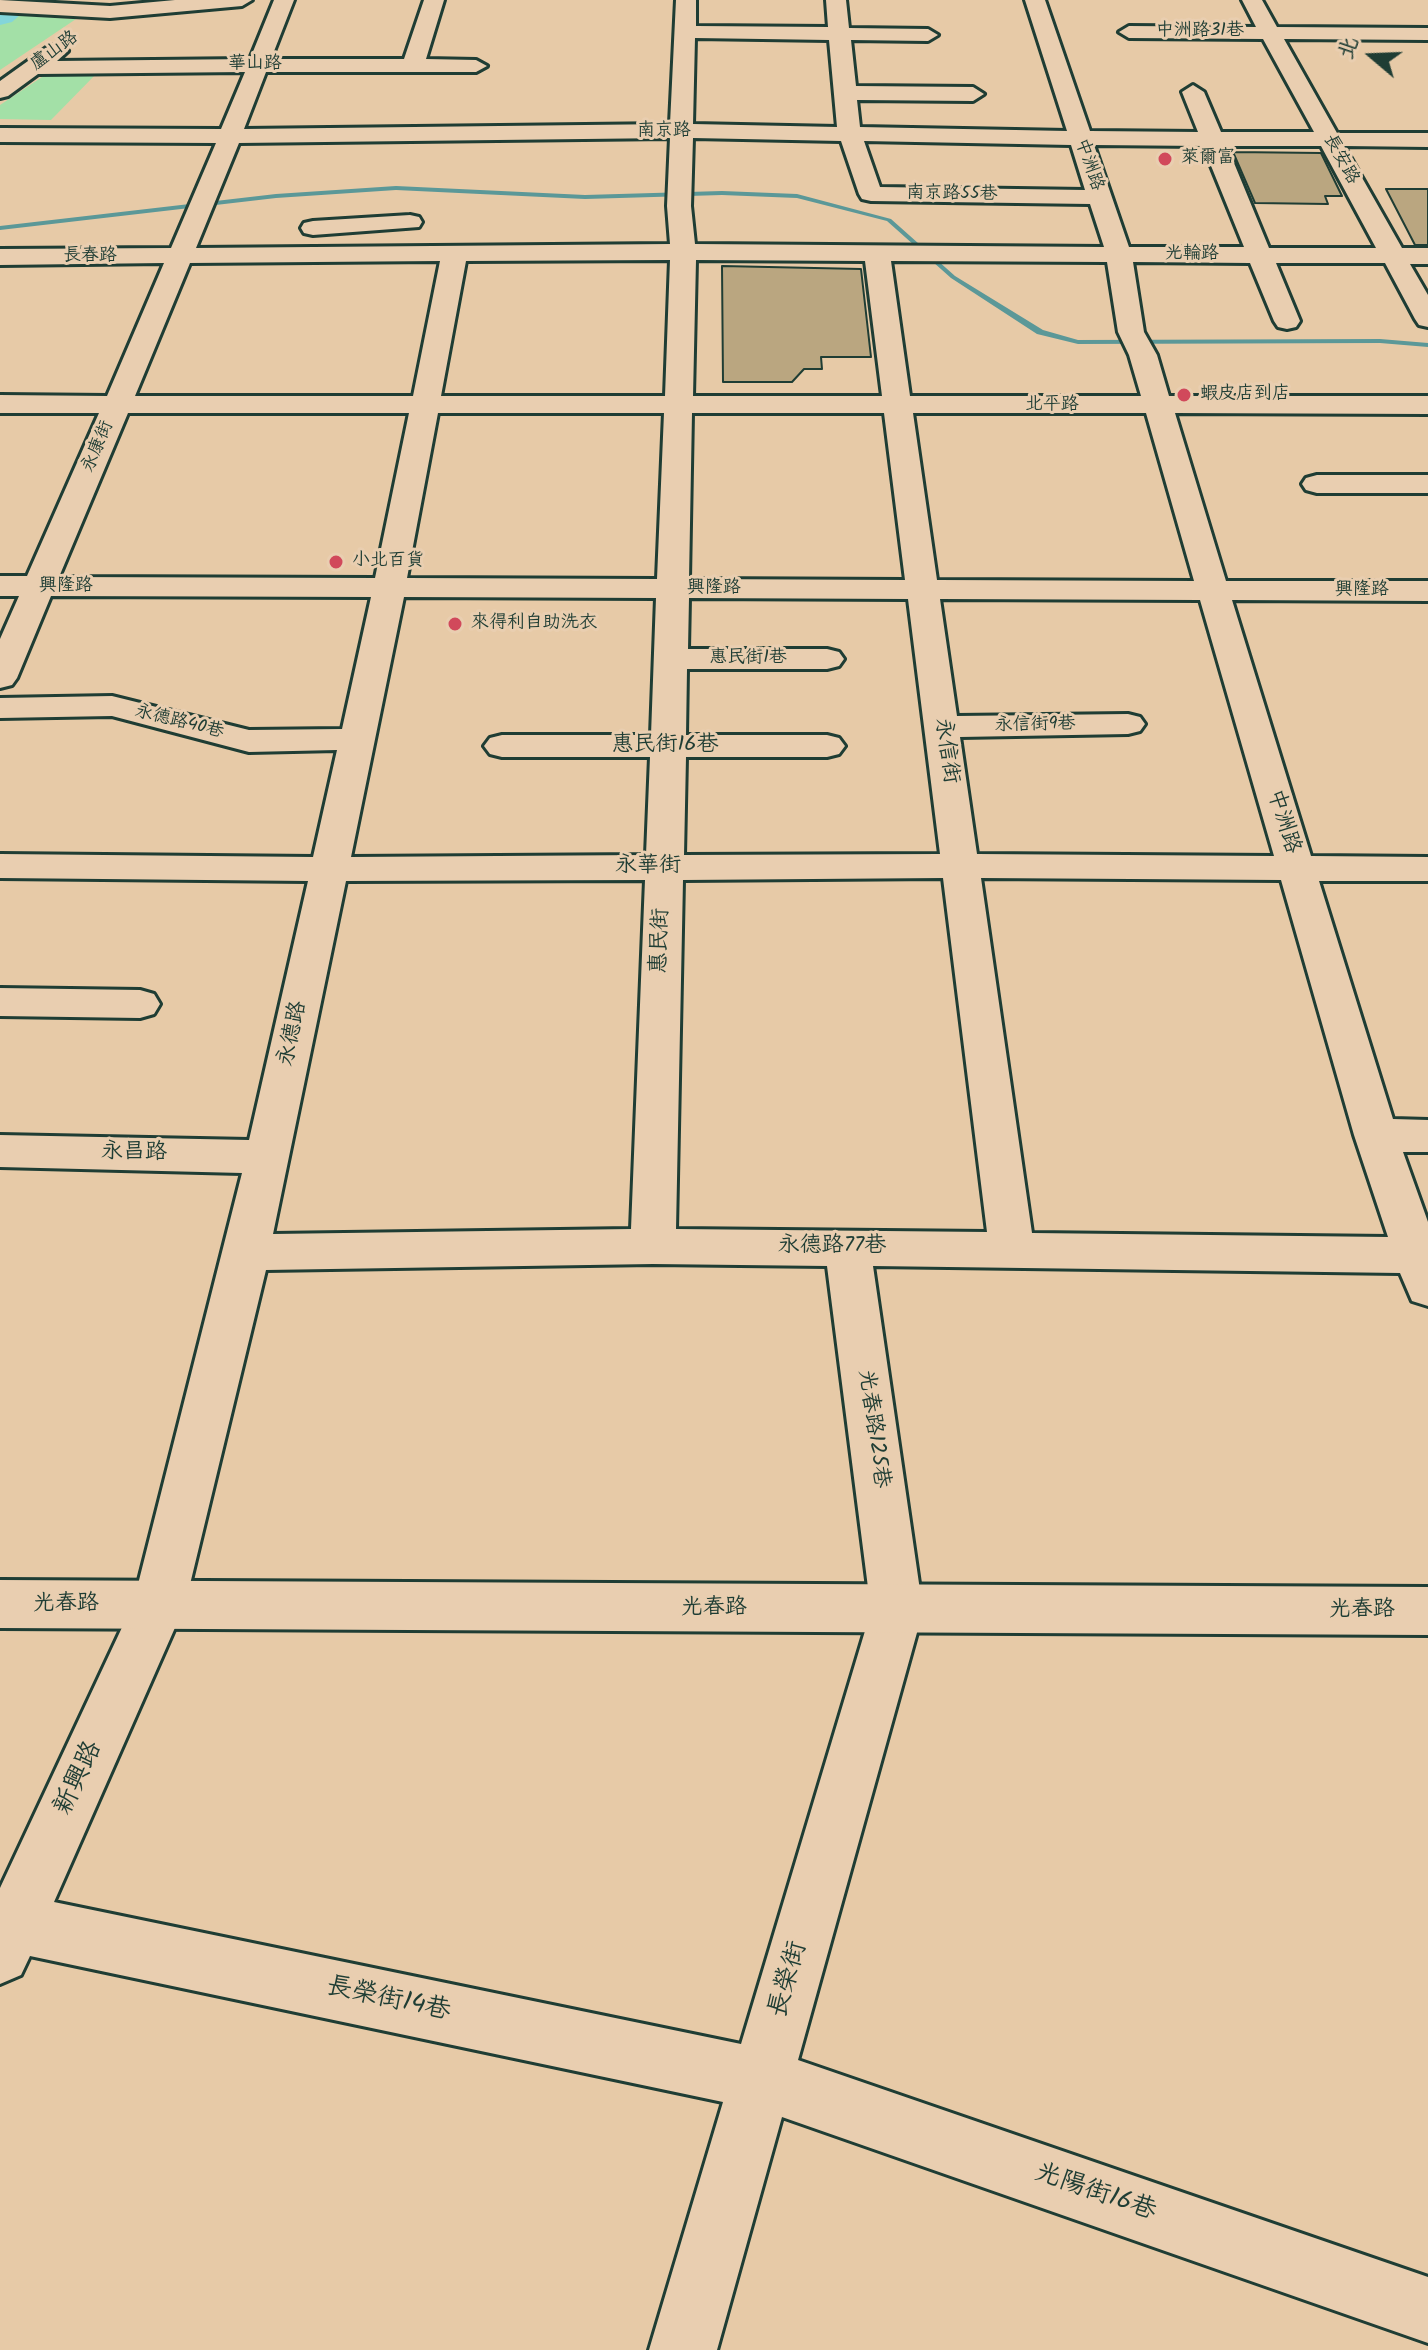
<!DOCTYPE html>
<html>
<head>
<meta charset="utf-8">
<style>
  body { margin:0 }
  #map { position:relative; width:1428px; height:2350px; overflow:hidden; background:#e7caa7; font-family:Kalam,"LXGW WenKai TC",sans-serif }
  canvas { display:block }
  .north { position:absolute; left:1332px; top:16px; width:80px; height:80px; -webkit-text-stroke:6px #e9ceb0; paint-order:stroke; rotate:289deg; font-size:22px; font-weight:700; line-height:32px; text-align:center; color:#1f3d34 }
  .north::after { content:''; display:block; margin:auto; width:28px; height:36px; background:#1f3d34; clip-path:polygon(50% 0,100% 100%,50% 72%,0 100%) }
</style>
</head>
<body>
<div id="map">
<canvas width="1428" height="2350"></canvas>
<div class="north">北</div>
</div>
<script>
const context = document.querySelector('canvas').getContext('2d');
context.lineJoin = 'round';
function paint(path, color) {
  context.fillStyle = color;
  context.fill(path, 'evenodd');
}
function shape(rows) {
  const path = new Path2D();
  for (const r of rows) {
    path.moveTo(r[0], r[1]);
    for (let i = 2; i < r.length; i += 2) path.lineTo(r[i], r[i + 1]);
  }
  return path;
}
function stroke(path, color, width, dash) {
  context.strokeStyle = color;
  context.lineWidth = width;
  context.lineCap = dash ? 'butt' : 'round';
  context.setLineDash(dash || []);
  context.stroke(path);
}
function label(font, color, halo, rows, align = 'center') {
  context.font = font + ' Kalam,"LXGW WenKai TC",sans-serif';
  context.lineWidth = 6;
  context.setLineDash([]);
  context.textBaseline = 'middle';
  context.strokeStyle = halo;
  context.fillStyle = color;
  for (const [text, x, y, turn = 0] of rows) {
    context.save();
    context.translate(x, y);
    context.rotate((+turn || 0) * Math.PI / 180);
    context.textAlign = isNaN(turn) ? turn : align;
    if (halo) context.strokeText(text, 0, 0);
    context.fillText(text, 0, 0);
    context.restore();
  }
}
const green = shape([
  [0,13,76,19,0,70],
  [98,72,51,120,0,119,0,105,45,75]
]);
const stream = shape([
  [396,186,585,195,722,191,797,194,891,219,955,276,1043,330,1078,340,1380,339,1428,343,1428,347,1380,343,1078,344,1037,334,951,278,887,221,797,198,722,195,585,199,396,190,276,198,0,230,0,226,276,194,396,186]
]);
const river = shape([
  [0,0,37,0,12,22,0,25,0,0]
]);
const building = shape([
  [1233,152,1321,153,1342,196,1325,196,1328,204,1255,203,1233,152],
  [1386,189,1428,189,1428,245,1415,245,1386,189],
  [722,266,861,269,871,357,821,357,822,369,804,369,792,382,723,382,722,266]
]);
const minor = shape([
  [0,0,110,6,175,0,252,0,242,6,110,18,0,12,0,0],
  [274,0,294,0,271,59,404,59,424,0,444,0,426,59,476,60,487,66,476,72,266,72,244,129,670,124,676,0,696,0,696,26,828,27,826,0,846,0,849,28,928,29,938,35,928,41,851,40,856,86,973,87,984,94,973,101,857,100,860,127,1067,131,1025,0,1045,0,1090,131,1198,132,1182,92,1193,85,1204,92,1221,132,1314,132,1263,39,1129,38,1119,32,1129,26,1256,27,1242,0,1262,0,1277,27,1428,28,1428,40,1284,39,1337,133,1428,133,1428,147,1344,146,1402,248,1428,248,1428,264,1410,264,1428,295,1428,327,1419,325,1415,319,1385,263,1276,263,1300,321,1296,327,1287,329,1278,327,1274,321,1250,263,1133,262,1144,332,1157,355,1169,396,1428,396,1428,414,1175,413,1226,581,1428,581,1428,601,1232,600,1311,856,1428,857,1428,881,1319,881,1393,1119,1428,1120,1428,1152,1403,1152,1428,1222,1428,1306,1412,1301,1400,1273,873,1266,923,1611,798,2060,1428,2277,1428,2343,782,2117,717,2350,649,2350,723,2102,30,1956,21,1975,0,1984,0,1888,133,1604,242,1173,0,1167,0,1135,249,1140,308,881,0,878,0,854,313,857,337,750,249,752,112,716,0,718,0,698,112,696,249,730,342,729,371,597,51,596,17,678,12,685,0,688,0,639,19,596,0,596,0,576,27,576,99,413,0,413,0,395,107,396,164,263,0,265,0,249,171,248,216,143,0,142,0,128,221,129,245,72,38,74,8,96,0,98,0,81,49,46,57,45,68,51,57,61,250,59,274,0],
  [695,38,829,40,837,127,693,124,695,38],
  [670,138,667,206,670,244,196,248,239,143,670,138],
  [693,138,841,141,859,194,862,199,871,201,1090,204,1104,247,695,244,691,206,693,138],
  [864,141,1071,145,1085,190,880,187,864,141],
  [1094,145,1203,146,1244,247,1129,247,1094,145],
  [1227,146,1321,146,1376,248,1269,248,1227,146],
  [670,260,665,396,441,396,466,261,670,260],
  [696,260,865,261,882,396,693,396,696,260],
  [440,261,413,396,135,396,190,263,440,261],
  [891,261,1107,262,1118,332,1129,355,1141,396,910,396,891,261],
  [128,413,409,413,375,578,59,577,128,413],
  [438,413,664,413,657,579,407,578,438,413],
  [692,413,884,413,905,580,689,579,692,413],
  [913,413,1146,413,1194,581,937,580,913,413],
  [404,597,656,598,651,735,502,735,490,738,484,746,490,754,502,757,650,757,646,855,351,857,404,597],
  [689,598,908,599,940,854,684,855,686,757,827,757,839,754,845,746,839,738,827,735,686,735,687,669,827,669,839,666,844,659,839,652,827,649,688,649,689,598],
  [940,599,1200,600,1274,856,977,854,960,737,1128,734,1140,731,1145,724,1140,717,1128,714,957,716,940,599],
  [943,878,987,1232,676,1229,683,880,943,878],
  [981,878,1281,880,1354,1135,1388,1237,1032,1233,981,878],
  [645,880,631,1229,273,1234,346,881,645,880],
  [653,1264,827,1266,871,1611,741,2044,54,1902,185,1605,266,1270,653,1264],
  [410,215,419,217,422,222,419,227,313,235,304,233,301,228,304,223,313,221,410,215],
  [1317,475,1428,475,1428,493,1317,493,1306,490,1302,484,1306,478,1317,475],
  [0,988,140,990,154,994,160,1004,154,1014,140,1018,0,1016,0,988]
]);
const major = shape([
  [0,1580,1428,1587,1428,1635,0,1628,0,1580]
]);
const markers = [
  [1165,159,8,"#d1495b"],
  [1184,395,8,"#d1495b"],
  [336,562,8,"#d1495b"],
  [455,624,8,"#d1495b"]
];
const farStreetnames = [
  ["中洲路31巷",1200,32],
  ["盧山路",55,52,-36],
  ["華山路",255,65],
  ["南京路",664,132],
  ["長安路",1340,160,61],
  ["中洲路",1088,165,71],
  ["南京路55巷",952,195,1],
  ["光輪路",1192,255],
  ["長春路",90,257],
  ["北平路",1052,406],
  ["永康街",99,447,-67],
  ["興隆路",66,587],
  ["興隆路",714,589],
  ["興隆路",1362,591],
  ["惠民街1巷",748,659],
  ["永德路40巷",179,723,14],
  ["永信街9巷",1035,726,-1]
];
const farPoinames = [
  ["萊爾富",1181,159],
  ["蝦皮店到店",1200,395],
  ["小北百貨",352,562],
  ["來得利自助洗衣",471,624]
];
const streetNames = [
  ["惠民街16巷",665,746],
  ["永信街",945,751,82],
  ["中洲路",1282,822,73],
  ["永華街",648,867],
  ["惠民街",662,941,-88],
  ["永德路",294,1034,-78],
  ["永昌路",134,1154,1],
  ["永德路77巷",832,1247],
  ["光春路125巷",872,1429,82],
  ["光春路",66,1605],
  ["光春路",714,1609],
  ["光春路",1362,1611]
];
const nearStreetnames = [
  ["新興路",80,1779,-65],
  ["長榮街",790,1980,-74],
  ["長榮街14巷",388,2001,12],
  ["光陽街16巷",1095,2194,19]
];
paint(green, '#a3e0a7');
paint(stream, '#5b9898');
paint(river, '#83d5da');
paint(building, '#baa680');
stroke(building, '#1f3d34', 2);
stroke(minor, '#1f3d34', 6);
stroke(major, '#1f3d34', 6);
paint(minor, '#e9ceb0');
paint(major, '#e9ceb0');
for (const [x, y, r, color] of markers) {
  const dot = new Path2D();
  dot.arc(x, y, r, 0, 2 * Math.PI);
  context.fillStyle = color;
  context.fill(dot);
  stroke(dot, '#e9ceb0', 3);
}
label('18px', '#1f3d34', '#e9ceb0', farStreetnames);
label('18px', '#1f3d34', '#e9ceb0', farPoinames, 'left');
label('22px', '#1f3d34', '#e9ceb0', streetNames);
label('26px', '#1f3d34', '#e9ceb0', nearStreetnames);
</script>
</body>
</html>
